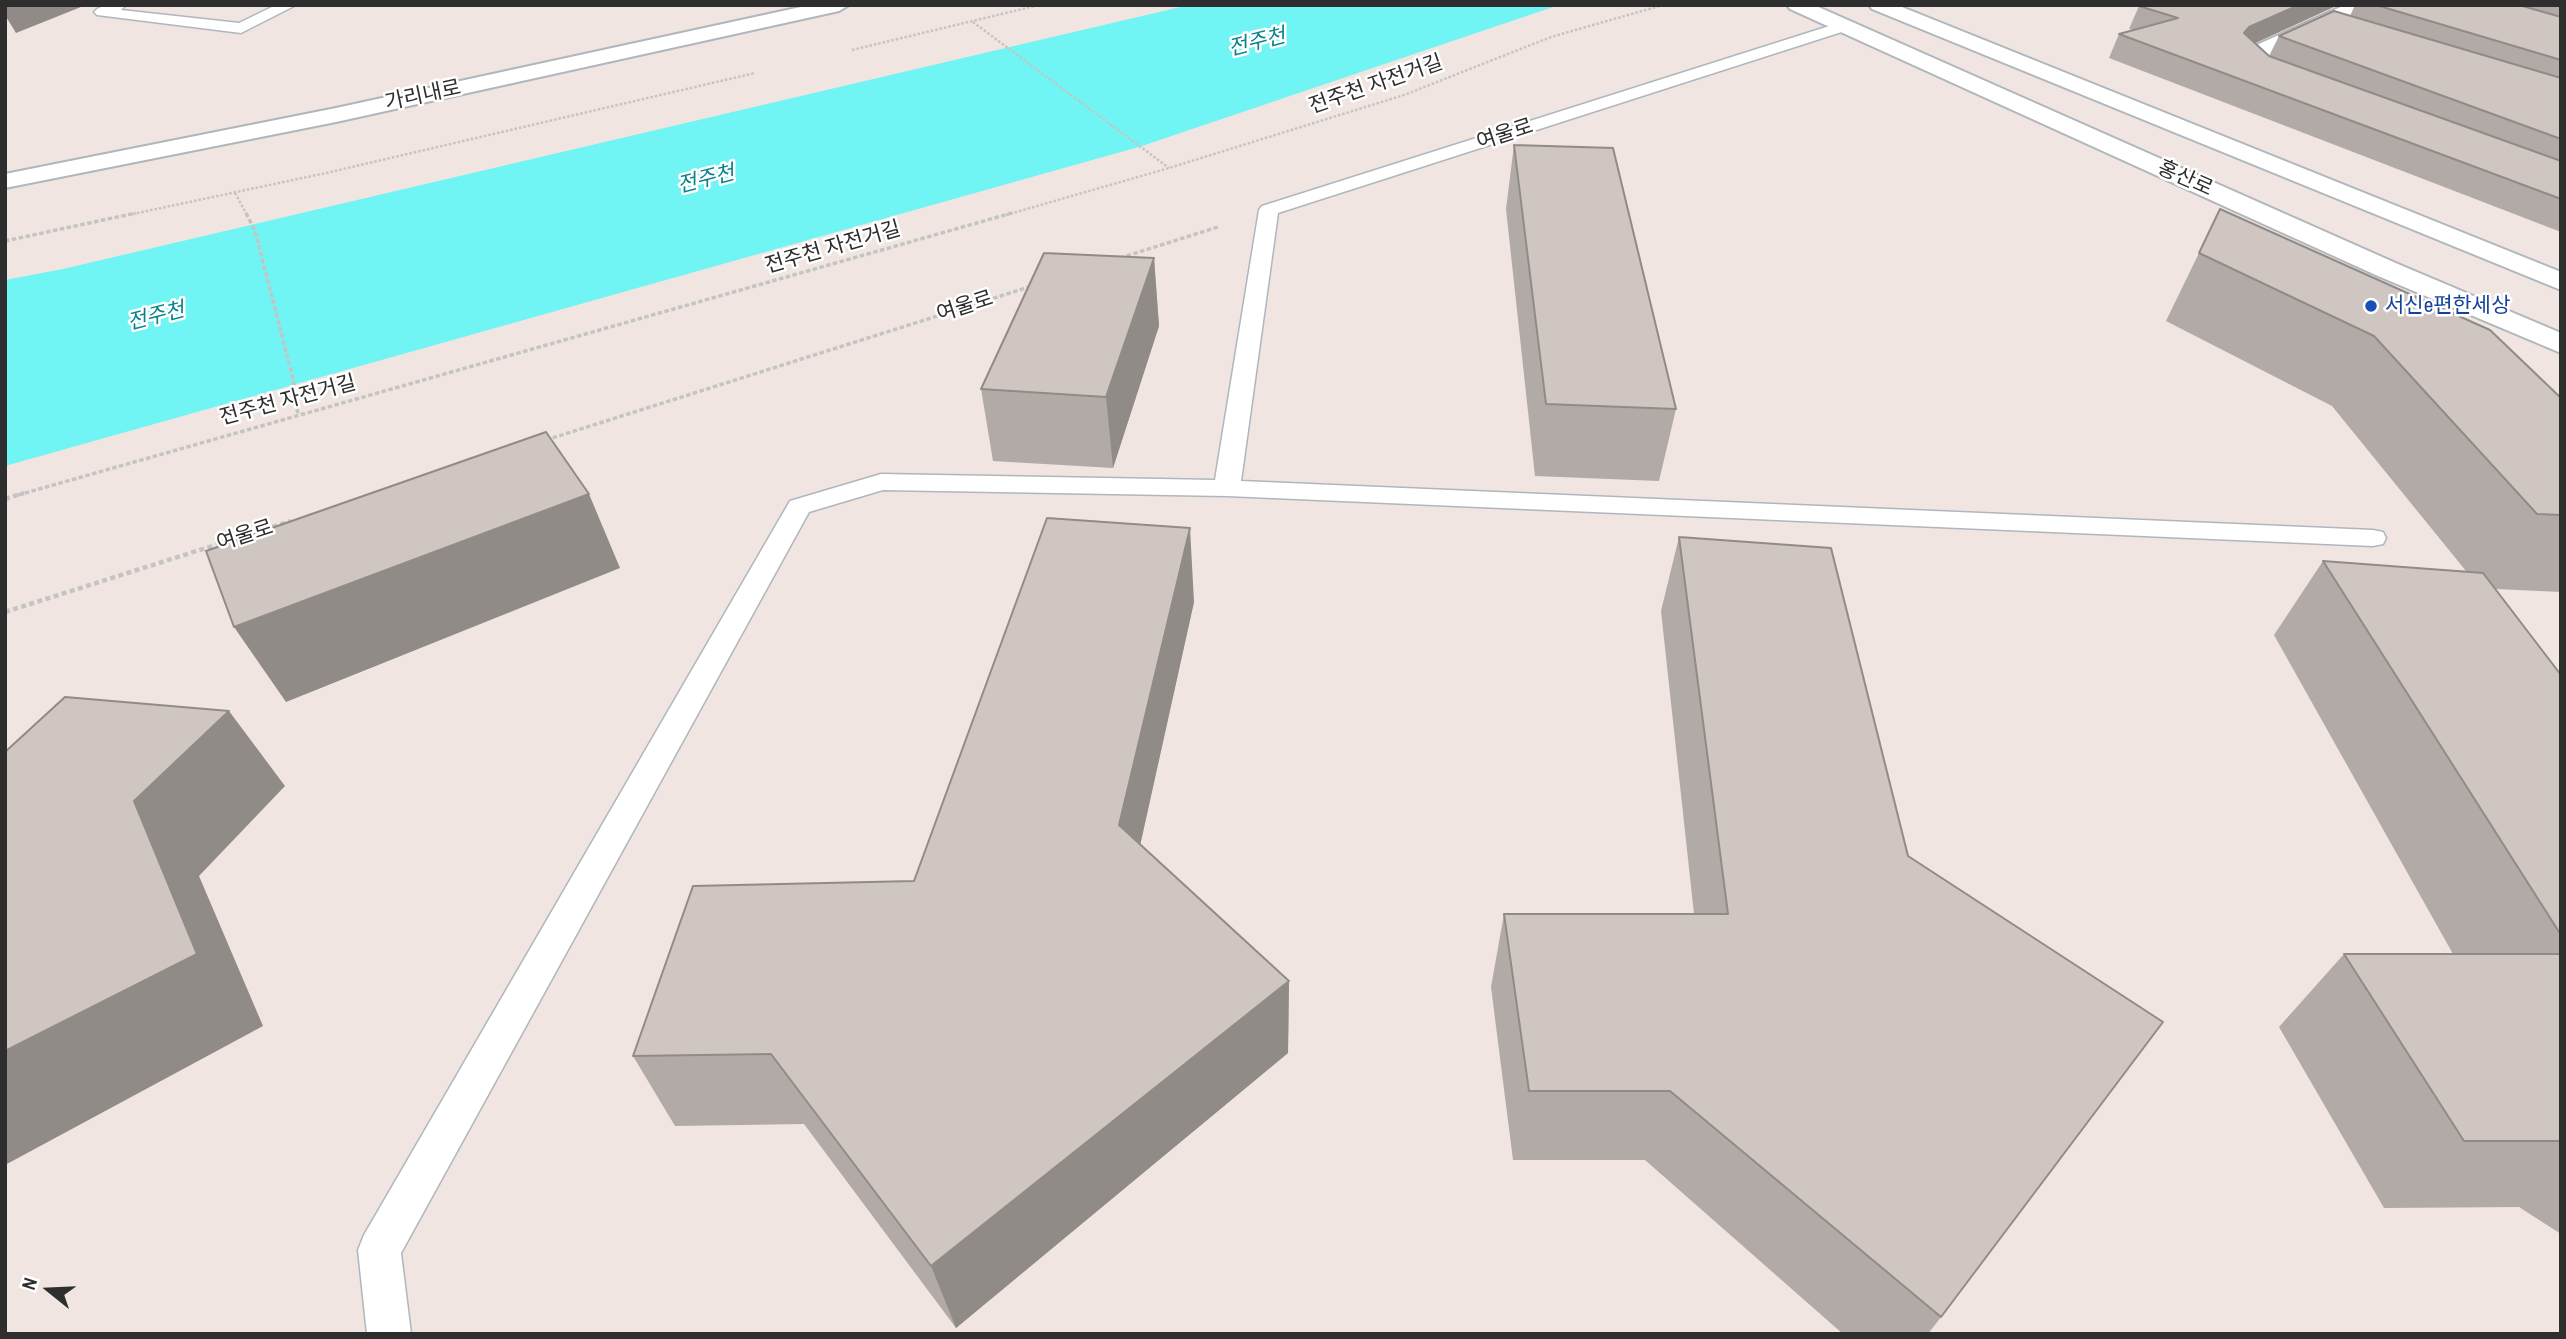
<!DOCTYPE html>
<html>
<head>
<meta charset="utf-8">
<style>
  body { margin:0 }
  #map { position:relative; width:2566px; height:1339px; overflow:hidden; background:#f0e5e0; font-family:"Archivo Narrow",sans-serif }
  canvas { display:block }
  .frame { position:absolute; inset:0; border:7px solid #2e2e2e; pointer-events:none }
  .north { position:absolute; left:14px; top:1255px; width:70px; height:70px; -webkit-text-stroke:5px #fff; paint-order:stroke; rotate:288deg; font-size:19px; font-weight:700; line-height:28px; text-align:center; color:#2e2e2e }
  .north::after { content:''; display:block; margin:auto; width:24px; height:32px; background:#2e2e2e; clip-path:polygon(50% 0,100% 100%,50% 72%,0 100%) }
</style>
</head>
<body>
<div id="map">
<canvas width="2566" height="1339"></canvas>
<div class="frame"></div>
<div class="north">N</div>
</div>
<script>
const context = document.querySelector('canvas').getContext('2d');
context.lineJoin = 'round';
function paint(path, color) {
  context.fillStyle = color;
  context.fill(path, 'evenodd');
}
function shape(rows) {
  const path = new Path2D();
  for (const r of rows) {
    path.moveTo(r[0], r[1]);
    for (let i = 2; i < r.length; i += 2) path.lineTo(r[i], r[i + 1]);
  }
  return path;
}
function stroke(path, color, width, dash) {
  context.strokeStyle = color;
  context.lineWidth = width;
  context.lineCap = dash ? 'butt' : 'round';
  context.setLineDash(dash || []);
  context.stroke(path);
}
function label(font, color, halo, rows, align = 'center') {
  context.font = font + ' "Archivo Narrow","Noto Sans KR",sans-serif';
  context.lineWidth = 5;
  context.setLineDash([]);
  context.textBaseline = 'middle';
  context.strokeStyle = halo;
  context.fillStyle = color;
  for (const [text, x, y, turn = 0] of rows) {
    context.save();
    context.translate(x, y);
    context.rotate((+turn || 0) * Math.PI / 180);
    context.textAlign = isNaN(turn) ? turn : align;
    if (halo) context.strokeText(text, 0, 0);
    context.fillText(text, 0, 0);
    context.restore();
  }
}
const water = shape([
  [1189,5,1559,5,1142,146,5,466,5,280,63,269]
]);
const pathFar2 = shape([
  [973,22,1169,168],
  [852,50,1039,5],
  [235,193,247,215],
  [128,215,326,173,755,73],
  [1006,215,1169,168,1404,95,1551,37,1663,5]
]);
const pathFar1 = shape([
  [246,213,255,231,293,379,298,415],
  [5,241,136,213],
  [1120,258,1218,227],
  [546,440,1032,286],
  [18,495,1012,213]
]);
const path = shape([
  [5,499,24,493],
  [5,612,291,521]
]);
const lane = shape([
  [105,5,126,5,121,10,239,23,276,5,296,5,241,33,97,15,94,12,97,9,105,5],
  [1845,21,1853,26,1851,29,1278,213,1241,481,2373,530,2383,532,2386,538,2383,544,2373,546,1227,496,883,490,809,512,401,1253,411,1334,367,1334,358,1250,364,1235,790,501,881,474,1215,480,1259,210,1262,206,1845,21]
]);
const street = shape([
  [2345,5,2372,5,2369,9,2263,59,2283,70,2286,75,2283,80,2267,80,2236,58,2239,53,2345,5]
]);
const secondary = shape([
  [810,5,849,5,839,11,336,122,5,188,5,174,336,108,810,5],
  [1787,5,1814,5,2398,264,2561,333,2561,353,2378,276,1790,9,1787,5],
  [1869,5,1897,5,2561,272,2561,290,1872,9,1869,5]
]);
const wall = shape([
  [2141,5,2338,5,2255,43,2269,56,2279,36,2350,16,2355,5,2561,5,2561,232,2109,58,2119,34,2133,30,2129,29,2139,6],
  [1514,145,1676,409,1659,481,1535,476,1506,209],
  [2199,253,2561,398,2561,592,2496,589,2561,675,2561,1234,2519,1207,2384,1208,2279,1027,2344,954,2453,954,2274,635,2323,561,2466,571,2332,406,2166,321],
  [1154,258,1159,326,1113,468,993,461,981,389],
  [1679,537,1941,1317,1928,1334,1843,1334,1645,1160,1513,1160,1491,987,1504,914,1694,914,1661,611],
  [1194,602,1140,845,1289,981,1288,1053,956,1328,804,1124,675,1126,633,1056,914,881]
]);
const shadedWall = shape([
  [5,5,86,5,16,33,5,15],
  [2299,5,2338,5,2238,51,2244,33,2249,27],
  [1154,258,1159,326,1113,468,1106,397],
  [589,494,620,568,286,702,234,627],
  [1190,528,1194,602,1128,900,1119,825],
  [229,711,285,786,199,876,263,1026,5,1165,5,1051,134,801],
  [1289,981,1288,1053,956,1328,931,1266]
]);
const building = shape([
  [2141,5,2299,5,2249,27,2244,33,2269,56,2561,161,2561,199,2119,34,2178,18,2139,6,2141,5],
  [2376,5,2519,5,2561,17,2561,60,2376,5],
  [2334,11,2561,78,2561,139,2279,36,2334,11],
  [1514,145,1613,148,1676,409,1546,404,1514,145],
  [2220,209,2490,330,2561,398,2561,515,2537,514,2374,336,2199,253,2220,209],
  [1044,253,1154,258,1106,397,981,389,1044,253],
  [546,432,589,494,234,627,206,551,546,432],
  [1047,518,1190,528,1119,825,1289,981,931,1266,771,1054,633,1056,693,886,914,881,1047,518],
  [1679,537,1831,548,1908,856,2163,1022,1941,1317,1670,1091,1529,1091,1504,914,1728,914,1679,537],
  [2323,561,2483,573,2561,675,2561,935,2323,561],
  [65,697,229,711,134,801,197,954,5,1051,5,752,65,697],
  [2344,954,2561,954,2561,1141,2464,1141,2344,954]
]);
const markers = [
  [2371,306,7,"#1a4fb4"]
];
const farWaternames = [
  ["전주천",1257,43,-14],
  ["전주천",706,180,-14],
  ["전주천",156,317,-14]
];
const farStreetnames = [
  ["전주천 자전거길",1376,85,-19],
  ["가리내로",423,96,-12],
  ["여울로",1505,135,-18],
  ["홍산로",2185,179,24],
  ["전주천 자전거길",833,248,-16],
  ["여울로",965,307,-18],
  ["전주천 자전거길",288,401,-15],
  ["여울로",245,536,-18]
];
const farTransitnames = [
  ["서신e편한세상",2385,306]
];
paint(water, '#70f5f4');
stroke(lane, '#b0b6be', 3);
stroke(street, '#b0b6be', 4);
stroke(secondary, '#b0b6be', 4);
stroke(pathFar2, '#c4c4c4', 2.5, [2.5, 2]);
stroke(pathFar1, '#c4c4c4', 3.5, [4.5, 2.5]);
stroke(path, '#c4c4c4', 4.5, [5, 3.5]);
paint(lane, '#fff');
paint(street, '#fff');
paint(secondary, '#fff');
paint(wall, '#b2aaa6');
paint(shadedWall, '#918b87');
paint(building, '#cfc6c1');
stroke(building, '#918b87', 2);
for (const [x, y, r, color] of markers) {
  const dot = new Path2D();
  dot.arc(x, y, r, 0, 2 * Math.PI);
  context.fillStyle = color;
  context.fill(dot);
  stroke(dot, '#fff', 2.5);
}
label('italic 21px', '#09828b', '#fff', farWaternames);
label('21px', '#2e2e2e', '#fff', farStreetnames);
label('21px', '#164399', '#fff', farTransitnames, 'left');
</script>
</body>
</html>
